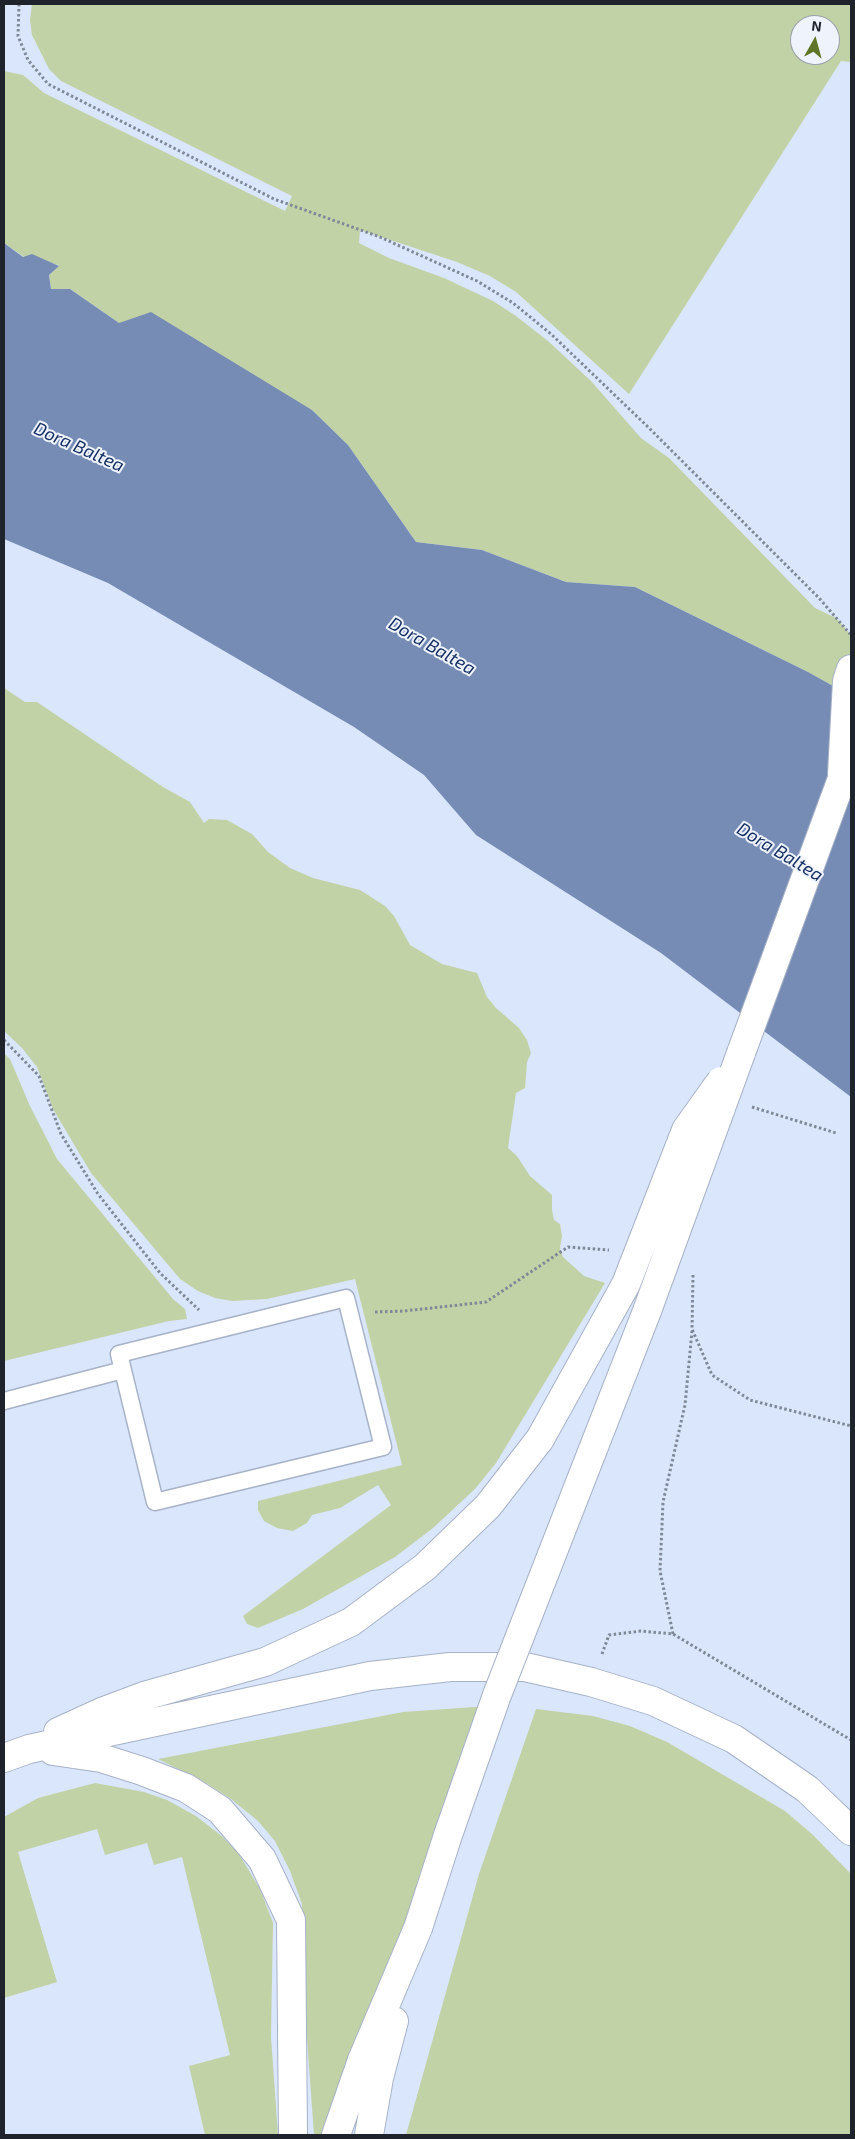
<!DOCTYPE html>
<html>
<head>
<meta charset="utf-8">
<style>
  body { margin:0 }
  #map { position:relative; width:855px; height:2139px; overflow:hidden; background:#dae6fc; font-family:"Exo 2",sans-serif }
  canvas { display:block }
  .frame { position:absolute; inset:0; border:5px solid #1f242c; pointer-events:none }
  .north { position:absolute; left:790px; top:15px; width:50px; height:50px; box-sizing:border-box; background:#eef3fc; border:1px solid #9ba0a9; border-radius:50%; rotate:7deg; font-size:14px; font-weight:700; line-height:20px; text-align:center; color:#1f242c }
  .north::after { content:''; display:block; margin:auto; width:18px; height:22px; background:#5f7628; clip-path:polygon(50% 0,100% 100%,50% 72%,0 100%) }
</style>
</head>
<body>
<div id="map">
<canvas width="855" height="2139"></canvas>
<div class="frame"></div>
<div class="north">N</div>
</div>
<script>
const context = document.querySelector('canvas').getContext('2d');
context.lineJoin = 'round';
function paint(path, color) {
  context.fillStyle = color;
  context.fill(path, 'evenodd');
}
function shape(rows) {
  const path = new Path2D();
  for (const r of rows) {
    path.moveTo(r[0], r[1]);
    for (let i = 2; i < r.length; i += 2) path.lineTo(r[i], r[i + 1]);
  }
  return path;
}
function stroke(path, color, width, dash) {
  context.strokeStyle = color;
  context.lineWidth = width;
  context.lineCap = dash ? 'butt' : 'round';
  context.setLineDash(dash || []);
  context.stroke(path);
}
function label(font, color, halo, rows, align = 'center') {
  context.font = font + ' "Exo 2",sans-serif';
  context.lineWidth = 4;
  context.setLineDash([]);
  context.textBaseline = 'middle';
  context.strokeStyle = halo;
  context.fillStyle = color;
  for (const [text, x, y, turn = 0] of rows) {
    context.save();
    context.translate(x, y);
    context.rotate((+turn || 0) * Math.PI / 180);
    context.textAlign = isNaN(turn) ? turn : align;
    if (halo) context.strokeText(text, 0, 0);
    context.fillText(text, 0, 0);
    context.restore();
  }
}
const green = shape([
  [32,4,851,4,851,62,841,61,629,394,516,292,490,276,457,262,360,230,359,243,389,258,444,278,493,301,516,316,548,341,591,381,641,438,669,458,815,608,836,618,851,635,851,696,808,672,635,587,566,582,482,550,416,542,348,445,312,410,261,381,119,323,70,289,51,289,49,275,59,265,24,257,4,243,4,71,23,75,44,93,285,211,292,196,61,81,49,69,32,35,30,20],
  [800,25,830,25,830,55,800,55],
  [4,688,25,702,37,702,163,787,190,802,204,823,209,819,227,820,252,834,268,852,290,868,313,878,360,890,385,906,394,916,410,945,442,964,477,973,487,997,496,1008,519,1028,527,1040,531,1053,527,1062,525,1088,516,1093,508,1148,517,1156,530,1176,552,1195,552,1210,554,1220,560,1224,562,1236,560,1248,563,1257,584,1276,605,1283,496,1463,475,1489,433,1528,395,1557,303,1609,258,1628,247,1624,243,1616,391,1505,378,1485,340,1508,312,1515,307,1523,293,1531,277,1528,264,1521,258,1510,258,1501,402,1465,355,1279,267,1299,232,1301,215,1298,198,1291,180,1279,91,1173,53,1109,37,1067,22,1048,4,1031],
  [4,1053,10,1059,30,1106,57,1159,173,1299,185,1309,187,1319,169,1321,4,1361],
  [489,1706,329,2135,314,2135,306,2025,302,1904,290,1871,275,1841,258,1821,231,1799,206,1783,158,1759,403,1712],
  [536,1709,593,1716,630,1726,667,1742,785,1811,813,1835,851,1874,851,2135,406,2135,479,1874],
  [95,1783,144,1792,167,1800,196,1816,223,1837,239,1854,260,1889,273,1923,271,2037,278,2135,205,2135,189,2066,230,2055,182,1857,154,1865,147,1843,105,1855,97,1829,18,1852,57,1982,4,1998,4,1817,38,1798]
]);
const water = shape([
  [4,243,23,257,32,254,59,266,49,275,51,289,70,289,119,323,151,312,312,410,348,445,416,542,482,550,566,582,635,587,808,672,851,696,851,1097,661,953,476,835,424,775,354,727,108,583,4,539]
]);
const path = shape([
  [19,4,18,36,28,60,48,84,274,199,380,237,477,281,513,303,551,334,647,426,819,598,851,635],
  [4,1040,39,1076,61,1134,98,1194,160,1273,199,1310],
  [752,1107,836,1133],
  [693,1275,692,1329,712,1375,750,1400,851,1426],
  [375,1312,404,1311,486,1302,568,1247,609,1250],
  [673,1634,660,1571,663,1502,685,1405,692,1331],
  [602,1654,609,1635,641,1631,673,1634,851,1740]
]);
const lane = shape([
  [346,1298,383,1447,155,1502,119,1354,346,1298],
  [4,1401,123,1370]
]);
const primary = shape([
  [842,774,847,681,851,669],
  [741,1053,851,754],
  [58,1732,104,1711,144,1696,265,1662,351,1622,425,1567,488,1506,540,1439],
  [53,1751,101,1758,142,1771,186,1788,220,1810,262,1859,291,1920,293,2135],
  [4,1758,29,1749,370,1676,450,1667,525,1667,591,1682,653,1701,734,1739,807,1789,851,1831],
  [336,2135,362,2060,418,1928],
  [369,2135,379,2078,394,2021]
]);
const primaryBridge = shape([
  [540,1439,626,1284,686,1130,721,1081],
  [418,1928,448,1835,497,1695,647,1311,741,1053]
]);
const waterNames = [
  ["Dora Baltea",79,447,24],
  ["Dora Baltea",432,646,30],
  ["Dora Baltea",780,852,31]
];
paint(green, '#c2d2a7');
paint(water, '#778cb5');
stroke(lane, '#a7b2c7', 19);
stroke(primary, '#a7b2c7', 30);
stroke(path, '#7f8897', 3, [2.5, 2.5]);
stroke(lane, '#fff', 16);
stroke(primary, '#fff', 28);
stroke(primaryBridge, '#a7b2c7', 30, []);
stroke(primaryBridge, '#fff', 28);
label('italic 18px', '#162f62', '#eef3fc', waterNames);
</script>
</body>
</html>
